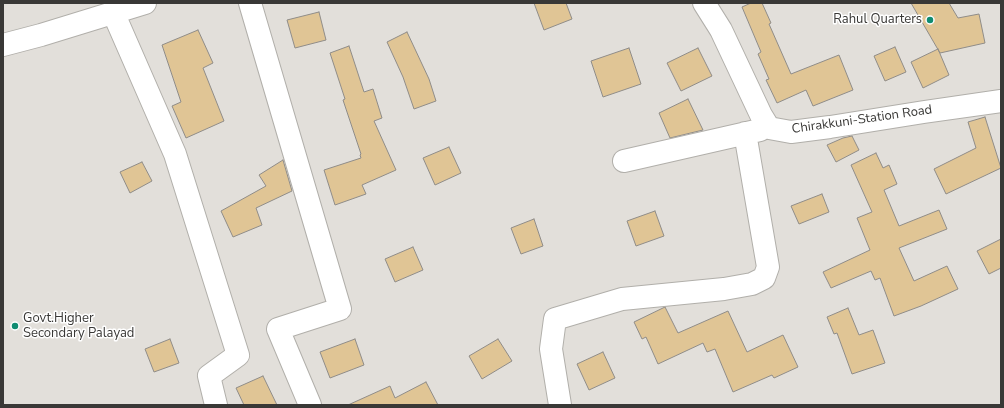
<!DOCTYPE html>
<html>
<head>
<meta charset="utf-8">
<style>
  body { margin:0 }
  #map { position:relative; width:1004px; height:408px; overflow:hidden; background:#e2dfda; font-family:"Nunito Sans",sans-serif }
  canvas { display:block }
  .frame { position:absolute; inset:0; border:4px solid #393836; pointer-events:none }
</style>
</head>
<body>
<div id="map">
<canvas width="1004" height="408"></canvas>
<div class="frame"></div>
</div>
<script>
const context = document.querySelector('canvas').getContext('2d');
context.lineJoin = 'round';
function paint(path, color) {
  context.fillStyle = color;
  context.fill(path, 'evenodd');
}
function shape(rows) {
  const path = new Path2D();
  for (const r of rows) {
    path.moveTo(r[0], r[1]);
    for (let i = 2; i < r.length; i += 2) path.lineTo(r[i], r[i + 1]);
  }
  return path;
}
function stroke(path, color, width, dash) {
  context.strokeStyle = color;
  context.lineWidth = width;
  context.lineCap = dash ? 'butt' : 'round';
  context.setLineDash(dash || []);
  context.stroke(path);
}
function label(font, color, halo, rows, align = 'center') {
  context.font = font + ' "Nunito Sans",sans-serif';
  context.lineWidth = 3;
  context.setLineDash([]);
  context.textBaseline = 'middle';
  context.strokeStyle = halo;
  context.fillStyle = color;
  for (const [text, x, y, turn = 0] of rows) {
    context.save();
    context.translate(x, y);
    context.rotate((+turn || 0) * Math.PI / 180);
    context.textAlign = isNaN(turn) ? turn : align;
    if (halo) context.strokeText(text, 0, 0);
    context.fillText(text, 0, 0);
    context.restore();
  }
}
const building = shape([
  [534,3,566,3,572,19,544,30,534,3],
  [751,3,762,3,771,23,769,24,791,74,839,55,853,90,813,106,806,90,777,103,766,80,769,79,758,54,761,52,742,7,751,3],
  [911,3,949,3,958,18,979,14,985,43,940,53,911,3],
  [319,12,326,40,295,48,287,20,319,12],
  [198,30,213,63,203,68,224,121,186,138,172,106,181,102,162,45,198,30],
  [407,32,429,79,436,101,414,109,403,77,387,42,407,32],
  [349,46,364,92,373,89,382,118,374,121,396,170,362,185,366,194,335,205,324,170,361,158,360,155,361,154,343,100,345,99,330,53,349,46],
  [895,47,906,72,885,81,874,56,895,47],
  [629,48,641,84,603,97,591,61,629,48],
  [698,48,712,76,681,91,667,63,698,48],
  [938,49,949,75,923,88,911,62,938,49],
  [688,99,703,130,670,138,659,113,688,99],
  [985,117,1001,168,946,194,934,169,976,148,968,122,985,117],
  [852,136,859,150,836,162,827,145,843,138,852,136],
  [449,147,461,173,435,185,423,158,449,147],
  [876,153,883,168,889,165,897,184,884,190,899,226,939,210,947,229,899,248,914,281,947,266,958,289,921,306,894,316,880,278,875,280,871,271,831,288,823,272,870,250,857,218,872,212,851,165,876,153],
  [283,160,292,191,256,208,262,225,233,237,221,211,266,186,259,175,283,160],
  [142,162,152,181,130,193,120,172,142,162],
  [822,194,829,212,799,224,791,206,822,194],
  [655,211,664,236,636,246,627,221,655,211],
  [534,219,543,246,521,254,511,228,534,219],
  [1001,239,1001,268,989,274,977,251,1001,239],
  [413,247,423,270,395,282,385,259,413,247],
  [665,307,678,333,728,311,747,352,783,335,798,367,774,378,772,375,733,392,715,349,707,352,703,343,658,364,646,337,642,339,634,322,665,307],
  [848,308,859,335,873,330,885,363,852,374,837,333,834,334,827,317,848,308],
  [170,339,179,363,154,372,145,349,170,339],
  [355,339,364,365,330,378,320,352,355,339],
  [498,339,512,361,482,379,469,356,498,339],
  [603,352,615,378,589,390,577,364,603,352],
  [263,376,277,405,244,405,236,388,263,376],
  [426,382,438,405,348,405,390,386,395,398,426,382]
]);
const minor = shape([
  [250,3,340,309,278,329,310,405],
  [704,3,721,30,761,115,769,128,791,132,830,127,924,112,1001,101],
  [113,12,175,154,238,355,209,376,216,405],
  [3,45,41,35,145,3],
  [624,161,760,130],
  [560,405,551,349,555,319,622,299,724,289,752,284,764,278,768,267,745,133]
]);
const markers = [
  [930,20,4,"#0f8c71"],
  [15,326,4,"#0f8c71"]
];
const poiNames = [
  ["Rahul Quarters",922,20],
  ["Govt.Higher",23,319,"left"],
  ["Secondary Palayad",23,334,"left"]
];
const streetNames = [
  ["Chirakkuni-Station Road",862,120,-8]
];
paint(building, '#e0c595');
stroke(building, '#8f8c88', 1);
stroke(minor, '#b1afaa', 24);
stroke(minor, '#fff', 22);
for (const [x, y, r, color] of markers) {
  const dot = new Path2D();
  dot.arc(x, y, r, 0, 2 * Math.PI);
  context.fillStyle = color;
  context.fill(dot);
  stroke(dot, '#fff', 1.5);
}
label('13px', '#393836', '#fff', poiNames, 'right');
label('13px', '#393836', '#fff', streetNames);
</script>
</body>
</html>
